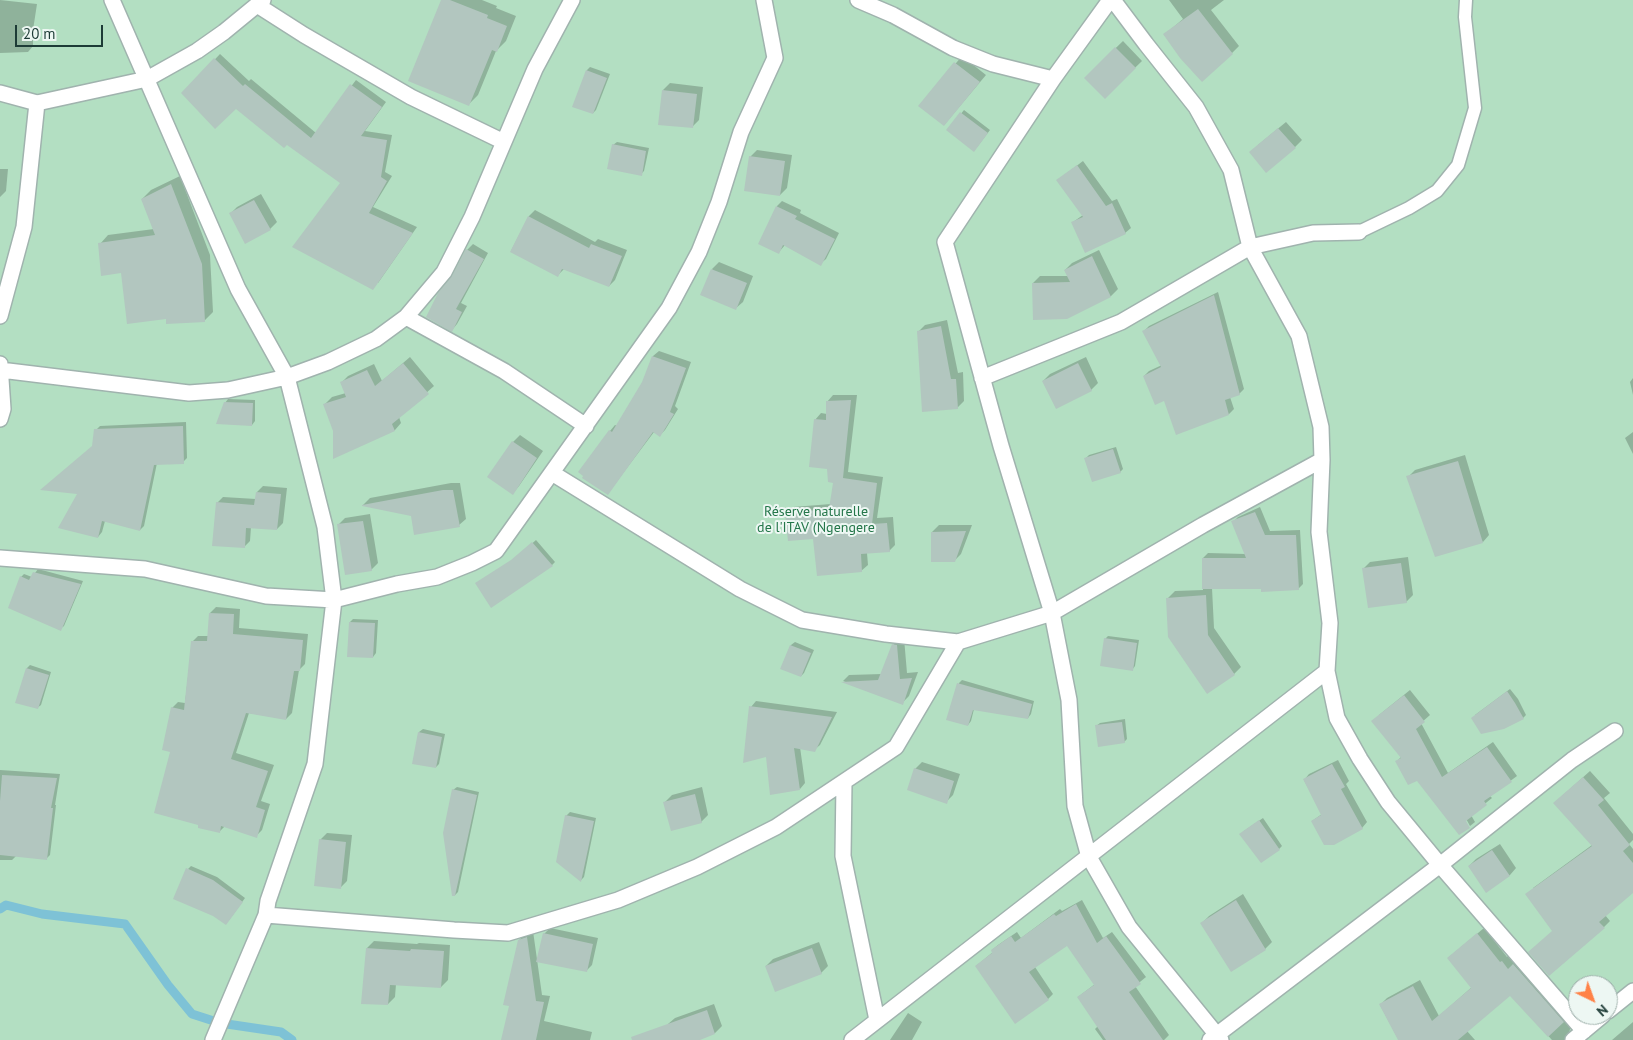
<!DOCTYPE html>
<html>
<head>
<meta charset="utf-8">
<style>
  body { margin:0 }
  #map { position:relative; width:1633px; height:1040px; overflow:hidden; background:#ddebe6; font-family:"PT Sans",sans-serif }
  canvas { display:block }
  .north { position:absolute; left:1568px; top:975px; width:50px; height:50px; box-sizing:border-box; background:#edf7f3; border:1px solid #9aaca7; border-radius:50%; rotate:138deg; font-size:14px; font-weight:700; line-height:20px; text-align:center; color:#1d3b36 }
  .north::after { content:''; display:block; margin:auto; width:18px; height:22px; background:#ff8247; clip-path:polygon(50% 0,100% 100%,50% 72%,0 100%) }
  .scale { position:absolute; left:15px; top:25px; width:88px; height:22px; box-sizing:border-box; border:2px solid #1d3b36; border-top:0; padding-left:6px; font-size:15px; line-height:18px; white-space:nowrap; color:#1d3b36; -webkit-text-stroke:4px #edf7f3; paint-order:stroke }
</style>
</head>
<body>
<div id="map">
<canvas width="1633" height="1040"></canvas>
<div class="north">N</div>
<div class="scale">20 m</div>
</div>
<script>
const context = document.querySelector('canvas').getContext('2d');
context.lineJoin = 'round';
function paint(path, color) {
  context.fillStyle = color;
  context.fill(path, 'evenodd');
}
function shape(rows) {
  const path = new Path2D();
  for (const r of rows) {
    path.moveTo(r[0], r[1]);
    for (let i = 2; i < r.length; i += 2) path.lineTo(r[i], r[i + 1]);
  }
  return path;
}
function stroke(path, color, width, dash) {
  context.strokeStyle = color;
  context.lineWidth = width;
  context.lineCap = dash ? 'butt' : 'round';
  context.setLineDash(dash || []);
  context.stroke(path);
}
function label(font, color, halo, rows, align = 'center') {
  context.font = font + ' "PT Sans",sans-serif';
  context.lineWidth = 4;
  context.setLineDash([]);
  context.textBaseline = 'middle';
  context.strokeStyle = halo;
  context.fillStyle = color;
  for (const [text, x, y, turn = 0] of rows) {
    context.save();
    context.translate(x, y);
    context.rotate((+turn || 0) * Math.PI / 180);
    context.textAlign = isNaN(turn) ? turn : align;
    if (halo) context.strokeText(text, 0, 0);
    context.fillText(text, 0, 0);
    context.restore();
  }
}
const green = shape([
  [0,0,1633,0,1633,1040,0,1040],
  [1578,985,1608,985,1608,1015,1578,1015]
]);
const shadow = shape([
  [0,0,37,4,33,30,33,46,28,52,0,53],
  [443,0,482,0,497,6,496,8,516,16,506,41,496,51,478,95,469,104],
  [1169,0,1224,0,1211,10,1239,46,1232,53,1164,35,1183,19],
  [1123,41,1142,61,1105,97,1085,78],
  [220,54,249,81,251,79,316,133,356,80,386,102,365,131,392,135,385,172,392,176,373,207,417,227,378,283,342,182,236,108,183,93],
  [962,56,986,75,944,125,920,106],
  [590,67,610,74,596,110,593,113,574,106,587,70],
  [670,83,703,87,699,120,692,127,663,90],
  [964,110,990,130,977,147,948,130],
  [1286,122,1302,140,1295,147,1258,145],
  [617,142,649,148,644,171,641,174,613,145],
  [757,150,792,155,787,188,780,195,750,157],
  [1083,161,1112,201,1117,199,1131,228,1125,233,1073,222,1083,215,1058,180],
  [0,169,8,169,6,191,0,197],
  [180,176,210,255,213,312,204,321,167,317,122,272,100,244,108,235,154,229,142,199,151,190],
  [261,194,277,222,270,229,230,214,237,207],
  [782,201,801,210,800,213,839,233,826,259,820,264,785,245,779,252,777,206],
  [535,210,595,242,598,239,627,250,615,280,609,286,564,269,558,275,511,251,529,216],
  [473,244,488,253,461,303,467,306,457,324,452,330,453,277,467,250],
  [1099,250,1118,289,1111,296,1066,318,1033,283,1040,276,1068,276,1065,270,1072,263],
  [719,262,753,276,743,302,736,308,712,269],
  [1218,292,1244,389,1239,394,1230,397,1234,409,1229,414,1165,399,1144,376,1149,371,1162,365,1144,331,1149,326],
  [947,320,958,373,963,372,964,401,957,408,918,332,925,325],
  [659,351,691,362,675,406,678,409,665,430,660,435,654,432,608,493,610,431,615,425,617,426,644,382,653,356],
  [410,357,434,386,399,417,401,423,395,430,334,457,334,431,325,404,332,397,346,393,341,383,348,376,374,364,382,381],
  [1086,357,1098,383,1091,390,1043,381,1050,374],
  [1633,378,1633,395,1630,382],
  [833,395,857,395,848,472,883,477,877,518,893,517,895,545,889,551,867,553,868,565,861,571,814,538,787,514,793,507,831,504,834,481,828,468,815,420,821,413,827,414,827,402],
  [228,399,255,400,255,421,252,425,225,403],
  [186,422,187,458,183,462,157,463,144,526,140,530,105,521,102,532,98,537,79,493,93,446,96,430,100,426],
  [1633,432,1633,454,1625,438],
  [520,435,543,451,519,486,513,493,513,442],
  [1116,447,1123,469,1120,472,1086,458,1089,455],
  [1465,455,1489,535,1483,542,1408,477,1415,470],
  [451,483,460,483,466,519,459,525,363,505,370,498],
  [263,486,287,488,283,523,277,529,251,527,250,541,244,547,217,503,223,497,256,499,257,492],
  [1260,507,1270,531,1300,530,1303,584,1298,589,1212,588,1214,628,1241,667,1234,674,1168,598,1175,591,1203,590,1203,558,1208,553,1246,554,1233,522,1238,517],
  [370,514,378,563,371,570,338,525,345,518],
  [939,525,972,525,961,554,954,561,932,532],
  [536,540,555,562,552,565,516,558],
  [1408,557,1413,595,1406,602,1363,569,1370,562],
  [38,569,83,581,64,626,60,629,21,577,24,574,32,577],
  [216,607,240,609,239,628,308,634,305,664,299,670,292,713,286,719,249,713,236,753,274,765,261,801,270,804,262,830,256,836,225,826,219,832,172,751,172,708,178,702,185,703,192,642,198,636,209,636,210,613],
  [353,619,378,620,376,653,373,657,350,622],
  [1108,636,1139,640,1135,666,1132,670,1105,639],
  [900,638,904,638,907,673,918,672,909,696,902,703,843,681,849,675,882,674,893,645],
  [795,642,814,650,804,673,801,676,782,668,791,645],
  [30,665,51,672,41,705,37,708,17,702,27,668],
  [962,680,1034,701,1031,714,1028,718,974,709,971,721,968,725,948,719,959,683],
  [1510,689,1518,699,1526,715,1523,718,1475,715],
  [1410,690,1430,715,1421,723,1448,773,1493,742,1517,776,1490,796,1492,798,1471,815,1475,822,1470,826,1464,815,1417,779,1397,761,1402,756,1379,715],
  [756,701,837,712,820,745,814,750,800,747,805,783,800,789,767,756,751,707],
  [1125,719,1127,739,1124,742,1096,726,1100,723],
  [423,729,445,734,439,764,436,767,419,732],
  [1338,760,1349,781,1346,784,1367,822,1362,828,1312,821,1322,814,1304,780,1309,774],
  [922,762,960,774,953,795,946,802,915,769],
  [0,770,60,774,55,805,56,805,50,855,46,859,17,855,12,860,0,860],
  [1590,771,1610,793,1604,798,1633,834,1633,840,1629,844,1633,849,1633,891,1605,915,1610,921,1604,927,1553,931,1533,888,1592,845,1561,797],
  [457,787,479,792,458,892,455,895,453,790],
  [702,787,708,815,701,822,665,802,672,795],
  [570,812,596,818,584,877,581,880,566,816],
  [1263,818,1282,846,1279,849,1244,831],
  [327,833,352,835,347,881,340,888,320,840],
  [1500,844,1516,868,1510,875,1486,891,1469,866,1476,859],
  [191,866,217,877,245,898,229,920,188,869],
  [1243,894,1272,942,1265,949,1202,923,1209,916],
  [1082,900,1103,938,1112,932,1146,977,1135,986,1169,1035,1164,1040,1103,1040,1095,1029,1098,1026,1078,997,1095,984,1067,944,1035,967,1053,994,1048,999,976,966,993,952,992,950,998,945,1017,932,1021,938,1060,909,1062,911],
  [550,928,598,938,592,965,586,971,544,934],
  [1484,928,1507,957,1508,956,1515,963,1520,959,1576,1023,1570,1029,1569,1034,1573,1040,1552,1040,1510,994,1467,1031,1475,1040,1399,1040,1380,1005,1387,998,1420,980,1439,1016,1472,987,1448,958],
  [533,931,542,995,550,996,544,1021,592,1032,590,1040,502,1040,510,1006,519,940,526,934],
  [374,941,417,944,419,943,450,945,448,980,441,987,396,984,395,997,388,1004,367,948],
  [819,942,828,966,821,973,766,966,773,959],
  [714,1004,722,1026,715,1033,696,1040,674,1040,668,1024,675,1018],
  [908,1013,922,1022,912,1040,890,1040],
  [1633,1022,1633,1040,1612,1040]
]);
const stream = shape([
  [0,909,6,905,42,914,125,924,168,985,192,1014,220,1023,281,1032,292,1040]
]);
const building = shape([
  [441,0,450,0,488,15,487,18,507,26,497,52,492,50,469,106,408,81],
  [1198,9,1233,54,1202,82,1180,58,1163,34],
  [1115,47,1136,68,1105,99,1084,78],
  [214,58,243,86,245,84,311,138,350,84,382,107,361,136,387,140,381,177,387,181,369,213,413,233,373,290,292,247,340,183,287,145,284,148,236,109,215,129,181,93],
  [954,62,980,82,944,126,918,106],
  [586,70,607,78,593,114,572,107],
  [662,90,697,94,693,128,658,125],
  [960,112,988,133,974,152,946,130],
  [1278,128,1296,148,1266,173,1249,152],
  [612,144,646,151,642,176,607,169],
  [749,156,785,161,780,196,744,191],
  [1077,165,1106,206,1112,203,1126,234,1085,253,1071,222,1083,217,1056,180],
  [171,184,202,264,205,322,166,324,166,319,127,324,121,273,101,276,98,243,155,235,141,199],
  [254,200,271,230,245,244,229,213],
  [776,206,797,216,795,219,835,239,821,266,783,245,779,254,758,244],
  [528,216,589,248,591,244,622,256,609,287,562,269,558,277,510,252],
  [466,249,484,259,456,309,462,312,452,332,426,317,438,293,452,276],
  [1092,256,1111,297,1067,319,1033,320,1032,283,1070,282,1064,270],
  [711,269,747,283,736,310,700,295],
  [1214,295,1240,395,1225,400,1229,415,1176,435,1164,401,1155,405,1143,376,1161,367,1142,331],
  [941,326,951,379,956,379,958,409,922,412,917,331],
  [652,356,686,368,670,412,674,414,660,437,653,432,608,495,582,478,583,476,578,472,609,430,612,432,642,382],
  [403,363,429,394,392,424,395,431,333,459,333,431,323,404,346,397,340,382,367,370,375,386],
  [1078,363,1092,391,1056,409,1042,381],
  [851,400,843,478,877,483,872,524,887,523,890,552,861,554,862,572,817,576,813,539,788,541,785,513,829,509,833,483,828,482,827,469,809,467,814,419,826,420,826,401],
  [224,402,253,403,252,426,216,424],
  [183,426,184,464,154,465,140,531,102,521,98,538,58,528,77,494,40,490,92,446,94,429],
  [512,441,537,458,513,495,487,477],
  [1113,449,1121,473,1092,482,1084,458],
  [1458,461,1483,543,1435,557,1406,476],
  [443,490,453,490,460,527,414,535,411,516,362,506,362,505],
  [256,492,281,494,277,530,246,528,245,548,212,546,216,502,254,505],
  [1255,512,1265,535,1296,535,1299,590,1261,592,1261,589,1202,589,1202,558,1246,558,1231,521],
  [363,521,372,571,345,575,337,524],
  [966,531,955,562,931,562,931,532],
  [532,542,553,566,491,608,475,583,511,560],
  [1401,563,1407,603,1368,608,1362,568],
  [33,572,81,584,61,631,8,608,20,576,29,580],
  [1206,595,1208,635,1235,675,1207,694,1168,637,1166,598],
  [209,613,234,614,233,634,303,640,300,671,294,671,286,720,246,713,231,759,268,771,256,807,265,810,257,838,221,826,220,833,198,828,198,825,154,813,170,752,162,750,171,707,184,710,191,641,207,641],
  [349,622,375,623,373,658,347,657],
  [1104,638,1137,643,1133,671,1100,666],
  [892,644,897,645,900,679,912,678,903,705,841,682,878,680],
  [790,645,811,653,801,677,780,669],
  [26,668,49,675,38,709,15,703],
  [957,683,1032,704,1028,719,973,710,968,726,946,720],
  [1507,691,1515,703,1524,719,1504,729,1481,734,1471,718],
  [1404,695,1425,722,1416,729,1442,777,1487,747,1512,782,1484,801,1487,805,1466,821,1470,828,1459,835,1417,781,1408,785,1395,761,1401,758,1371,721],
  [749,706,832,717,815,752,794,748,800,790,770,795,766,757,743,763],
  [1122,722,1125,743,1098,747,1095,725],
  [418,732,442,737,436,768,412,764],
  [1332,764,1345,787,1341,789,1363,829,1334,845,1324,845,1311,821,1321,815,1303,779],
  [914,768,954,781,947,804,907,790],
  [2,775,57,778,51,808,53,808,47,860,0,855,0,801],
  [1583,777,1604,800,1598,805,1630,845,1623,851,1633,863,1633,893,1599,922,1605,928,1549,976,1528,952,1552,931,1525,894,1592,846,1553,803],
  [452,789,477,795,455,896,452,896,443,833],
  [695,794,702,823,671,831,663,802],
  [565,815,594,821,581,882,556,862],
  [1259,820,1280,850,1261,863,1239,834],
  [319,839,346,842,341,889,314,886],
  [1492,850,1510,876,1486,893,1468,866],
  [186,868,213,880,243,902,226,925,213,916,173,899],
  [1236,900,1266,950,1231,972,1200,923],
  [1076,904,1097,943,1106,936,1141,984,1129,992,1163,1040,1106,1040,1077,997,1094,985,1067,946,1029,972,1049,1000,1015,1024,975,966,992,953,991,950,1011,936,1015,942,1054,914,1056,916],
  [543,933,593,944,587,972,536,962],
  [1477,933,1500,962,1502,961,1508,969,1513,964,1564,1022,1548,1037,1510,996,1458,1040,1398,1040,1379,1004,1413,986,1432,1021,1471,988,1447,958],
  [527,937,536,1001,544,1002,536,1040,501,1040,509,1006,503,1005,518,940],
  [366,948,410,951,411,949,444,951,441,988,390,985,388,1005,361,1004],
  [812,948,822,974,775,992,765,966],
  [707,1010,715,1034,700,1040,632,1040,631,1037]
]);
const service = shape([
  [1359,232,1409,208,1437,191,1458,165,1475,108,1465,17,1466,0]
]);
const minor = shape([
  [112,0,238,289,287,377,325,527,334,600,315,764,268,901,266,915,213,1040],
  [858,0,893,15,953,48,993,64,1053,79],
  [1110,0,1053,79,945,242,1001,446,1052,613,1069,700,1075,806,1089,857,1129,927,1221,1040],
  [1113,0,1146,44,1196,107,1231,170,1250,247,1299,336,1321,427,1322,460,1319,532,1330,623,1327,671,1337,718,1360,759,1388,802,1440,865,1584,1031],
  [257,5,304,35,411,97,504,142],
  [0,93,37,103,147,79,197,51,224,32,263,0],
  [0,316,24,227,37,103],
  [406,317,504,371,586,426],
  [0,364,3,409,0,419],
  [0,370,189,393,228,390,287,377,328,362,376,339,406,317,444,272,472,217,535,69,572,0],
  [982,378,1121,322,1250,247,1313,233,1359,232],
  [552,473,740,589,802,620,886,634,958,642,1052,613,1203,525,1322,460],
  [0,558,145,569,266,596,334,600,397,584,437,577,472,563,496,551,669,308,699,252,719,202,741,132,775,58,764,0],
  [844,782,843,856,877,1020],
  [266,915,454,930,508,933,618,900,697,867,776,827,896,747,958,642],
  [1608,1011,1633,991],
  [852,1040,1327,671],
  [1210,1040,1440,865,1572,760,1615,731],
  [1573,1040,1603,1015]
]);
const parkNames = [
  ["Réserve naturelle",816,512],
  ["de l'ITAV (Ngengere",816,528]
];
paint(green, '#b3dfc2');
paint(shadow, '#0003');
stroke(stream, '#7ec2d6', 9);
paint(building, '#b2c6bf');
stroke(service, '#a0b3ae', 15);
stroke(minor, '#a0b3ae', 18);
stroke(service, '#fff', 12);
stroke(minor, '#fff', 15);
label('14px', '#24764a', '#edf7f3', parkNames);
</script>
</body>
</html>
